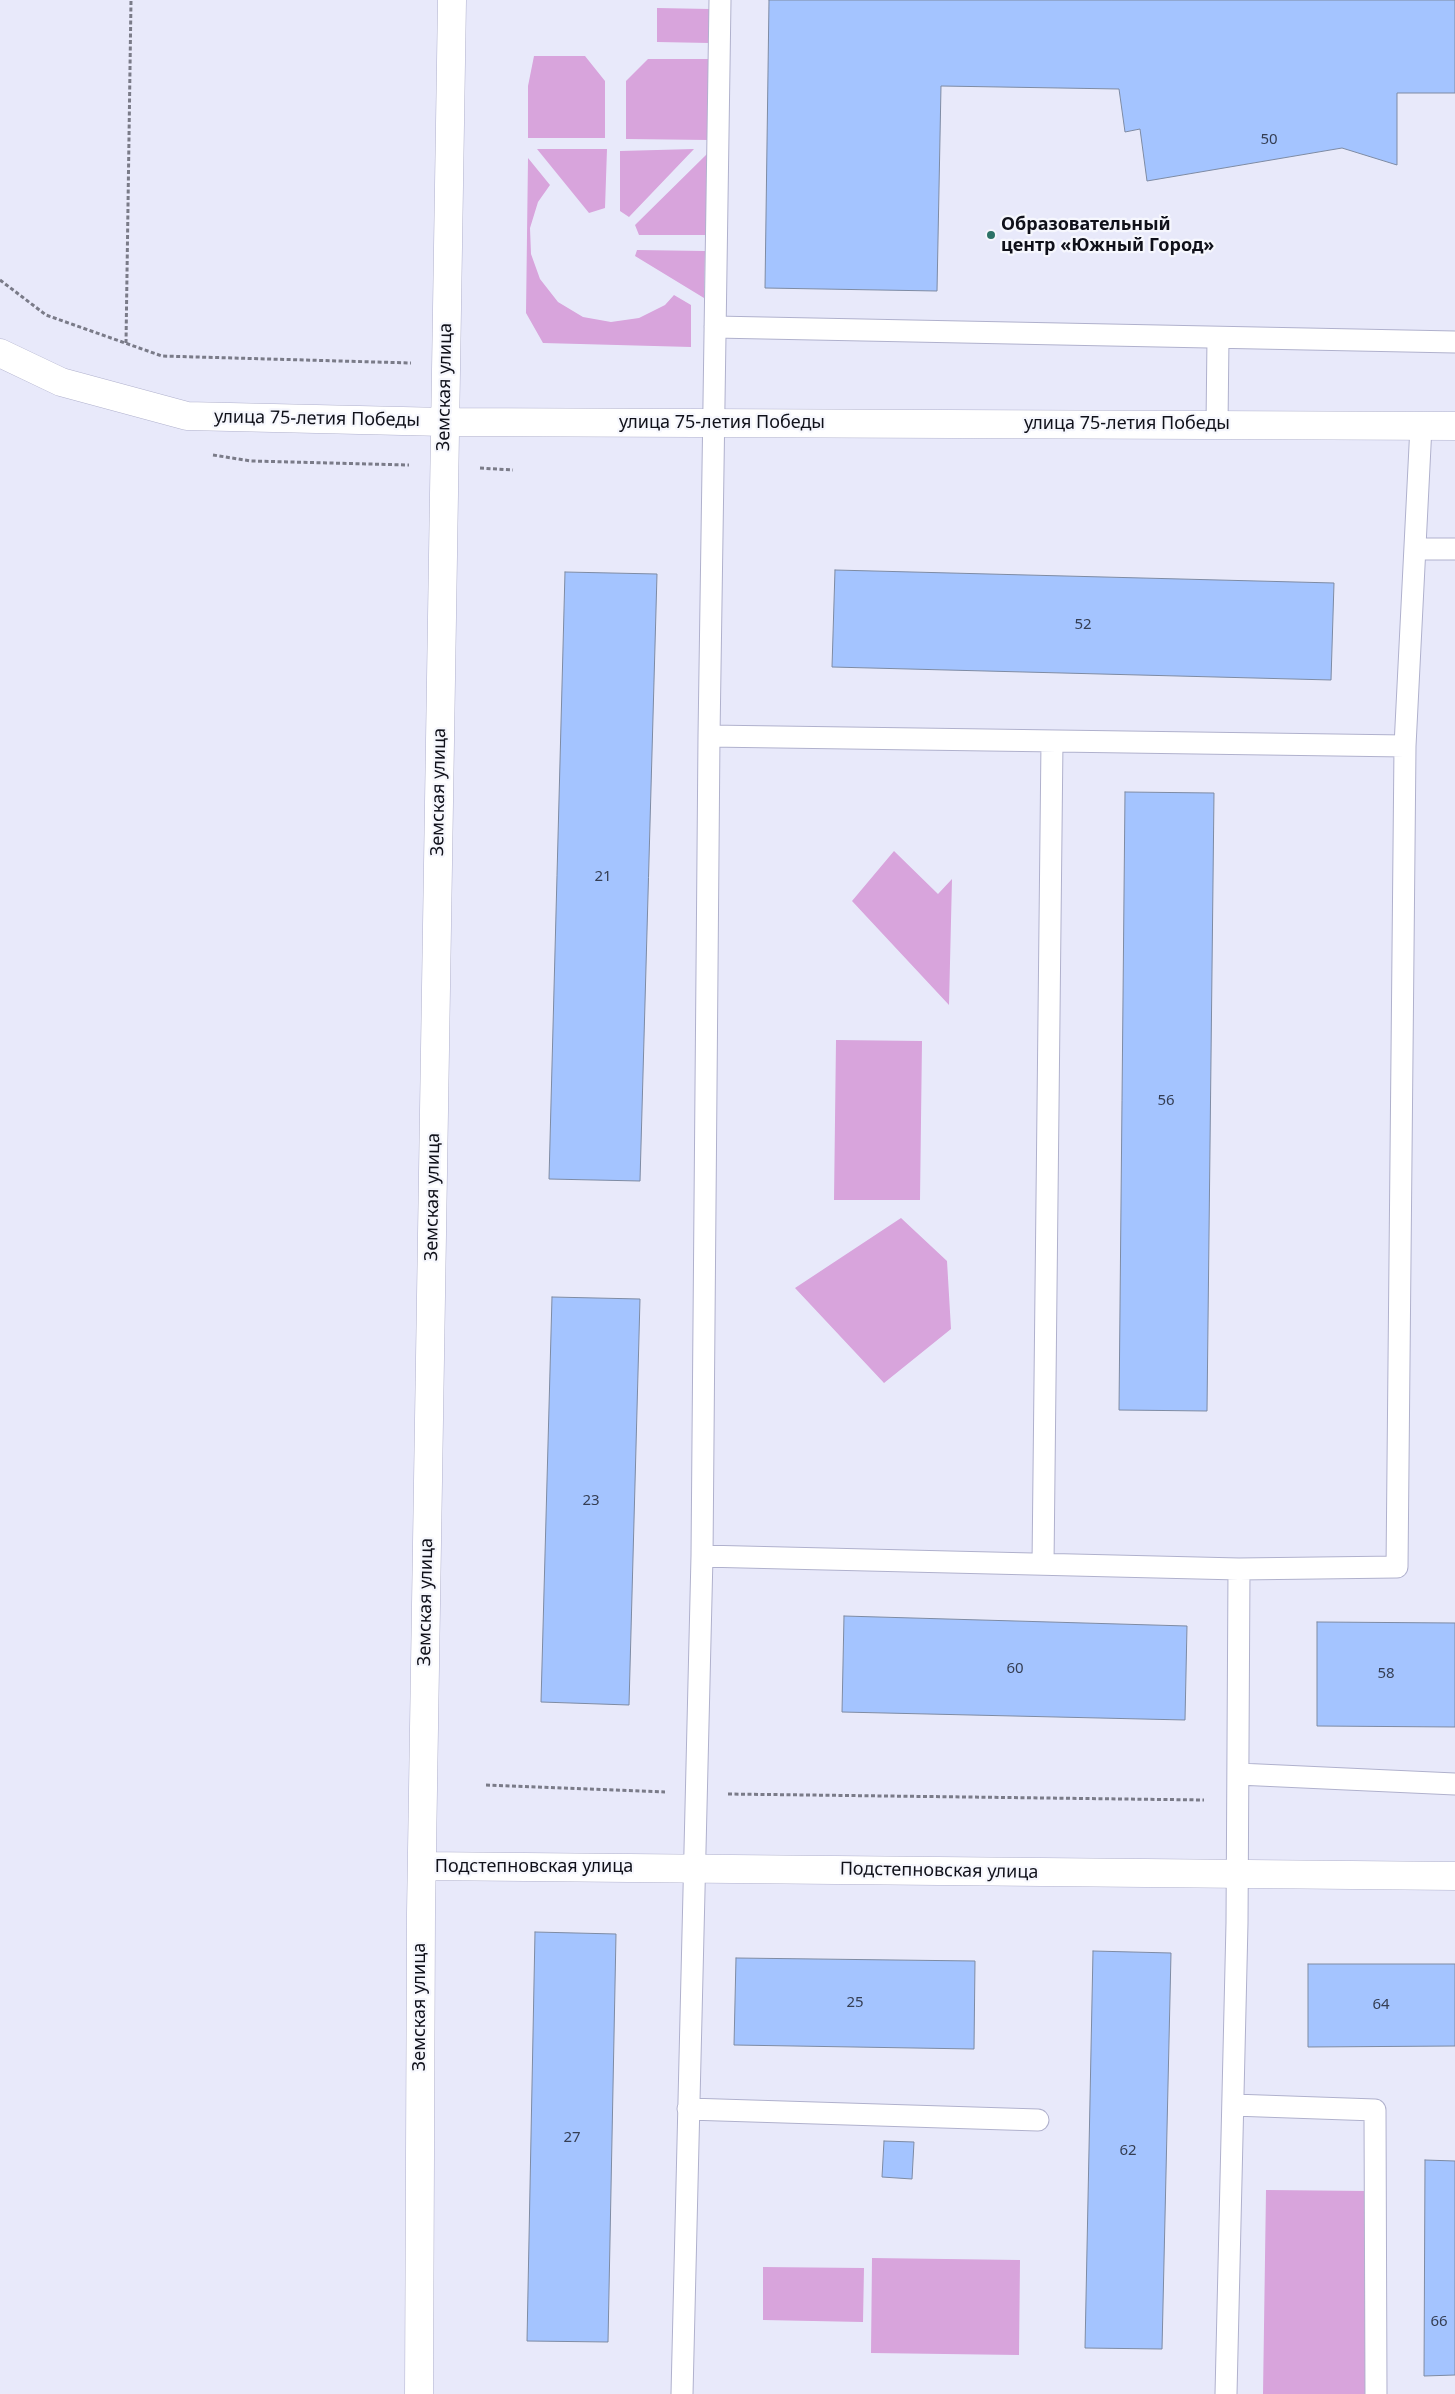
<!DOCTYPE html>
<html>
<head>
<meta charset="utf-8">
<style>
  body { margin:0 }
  canvas { display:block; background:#e8e9fa }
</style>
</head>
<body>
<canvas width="1455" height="2394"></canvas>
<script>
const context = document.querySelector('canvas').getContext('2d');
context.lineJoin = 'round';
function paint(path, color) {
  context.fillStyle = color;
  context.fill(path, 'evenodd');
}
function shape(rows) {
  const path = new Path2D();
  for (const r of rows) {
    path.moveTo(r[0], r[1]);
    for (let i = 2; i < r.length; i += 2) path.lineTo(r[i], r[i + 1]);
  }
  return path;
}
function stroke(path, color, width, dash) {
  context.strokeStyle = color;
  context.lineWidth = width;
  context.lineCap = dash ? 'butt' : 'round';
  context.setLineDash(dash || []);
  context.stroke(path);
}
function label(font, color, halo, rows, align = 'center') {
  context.font = font + ' "Noto Sans",sans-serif';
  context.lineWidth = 4.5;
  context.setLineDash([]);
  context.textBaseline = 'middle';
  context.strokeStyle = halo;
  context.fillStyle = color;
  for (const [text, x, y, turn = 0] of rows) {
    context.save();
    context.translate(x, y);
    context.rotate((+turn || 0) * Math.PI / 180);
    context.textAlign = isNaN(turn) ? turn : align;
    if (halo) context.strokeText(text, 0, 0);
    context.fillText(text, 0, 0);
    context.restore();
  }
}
const green = shape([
  [657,8,710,9,710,43,657,42],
  [534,56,585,56,605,81,605,138,528,138,528,86],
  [648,59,709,59,709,140,626,139,626,81],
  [537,149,607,149,605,208,589,213],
  [694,149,629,217,620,211,620,151],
  [707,154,707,235,639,235,635,225],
  [528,158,550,185,538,202,530,228,531,254,540,279,558,302,583,317,611,322,639,318,665,305,674,295,691,305,691,347,543,343,526,313],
  [637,250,705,251,704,298,635,256],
  [894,851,938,894,952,879,949,1005,852,901],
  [836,1040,922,1041,920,1200,834,1200],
  [901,1218,947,1261,951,1329,884,1383,795,1288],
  [1266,2190,1368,2191,1365,2394,1263,2394],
  [872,2258,1020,2260,1019,2355,871,2353],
  [763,2267,864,2268,863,2322,763,2320]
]);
const building = shape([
  [769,0,1455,0,1455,93,1397,93,1397,165,1342,148,1147,181,1140,129,1125,132,1119,89,941,86,937,291,765,288,769,0],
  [835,570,1334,583,1331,680,832,667,835,570],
  [565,572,657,574,640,1181,549,1179,565,572],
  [1125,792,1214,793,1207,1411,1119,1410,1125,792],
  [552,1297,640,1299,629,1705,541,1702,552,1297],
  [844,1616,1187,1626,1185,1720,842,1712,844,1616],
  [1317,1622,1455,1623,1455,1727,1317,1726,1317,1622],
  [535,1932,616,1934,608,2342,527,2341,535,1932],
  [1093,1951,1171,1953,1162,2349,1085,2348,1093,1951],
  [736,1958,975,1961,974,2049,734,2045,736,1958],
  [1308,1964,1455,1964,1455,2046,1308,2047,1308,1964],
  [884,2141,914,2142,912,2179,882,2177,884,2141],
  [1425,2160,1455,2161,1455,2375,1424,2376,1425,2160]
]);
const path = shape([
  [0,280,46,315,162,356,411,363],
  [126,343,131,0],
  [213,455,251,461,409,465],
  [480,468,513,470],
  [486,1785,665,1792],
  [728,1794,1204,1800]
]);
const service = shape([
  [715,327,1455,342],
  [1217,425,1218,338],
  [1415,549,1455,549],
  [709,736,1405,746],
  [702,1556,1239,1569],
  [1043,1564,1052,741],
  [1238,1774,1455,1784],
  [1233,2105,1375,2110,1376,2394],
  [688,2109,1038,2120],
  [682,2394,702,1556,709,736,720,0],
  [1226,2394,1237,1923,1239,1569,1397,1567,1405,746,1421,426]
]);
const minor = shape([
  [0,353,61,382,187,416,445,422,1455,426],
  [422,1866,1455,1876],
  [419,2394,421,1913,452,0]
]);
const markers = [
  [991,235,5,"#2c7267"]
];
const numberNames = [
  ["50",1269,140],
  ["52",1083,625],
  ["21",603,877],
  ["56",1166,1101],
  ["23",591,1501],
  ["60",1015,1669],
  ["58",1386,1674],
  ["25",855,2003],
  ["64",1381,2005],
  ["27",572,2138],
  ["62",1128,2151],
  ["66",1439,2322]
];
const poiNames = [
  ["Образовательный",1001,225],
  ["центр «Южный Город»",1001,246]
];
const streetNames = [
  ["Земская улица",445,387,-89],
  ["улица 75-летия Победы",317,419,1],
  ["улица 75-летия Победы",722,423],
  ["улица 75-летия Победы",1127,424],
  ["Земская улица",439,792,-89],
  ["Земская улица",433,1197,-89],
  ["Земская улица",426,1602,-89],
  ["Подстепновская улица",534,1867],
  ["Подстепновская улица",939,1871,1],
  ["Земская улица",420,2007,-90]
];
paint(green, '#d8a4dc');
paint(building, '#a4c4ff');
stroke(building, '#7e8ba3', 1);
stroke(service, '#b0b1cd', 23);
stroke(minor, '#b0b1cd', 29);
stroke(path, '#7a7b88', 3, [4, 2.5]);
stroke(service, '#fff', 21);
stroke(minor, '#fff', 28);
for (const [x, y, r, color] of markers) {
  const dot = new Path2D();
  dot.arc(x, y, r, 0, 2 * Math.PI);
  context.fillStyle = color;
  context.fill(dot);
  stroke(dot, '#f6f7fd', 2);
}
label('15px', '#353e53', null, numberNames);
label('bold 18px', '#10111a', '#f6f7fd', poiNames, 'left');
label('18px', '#10111a', '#f6f7fd', streetNames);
</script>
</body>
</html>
